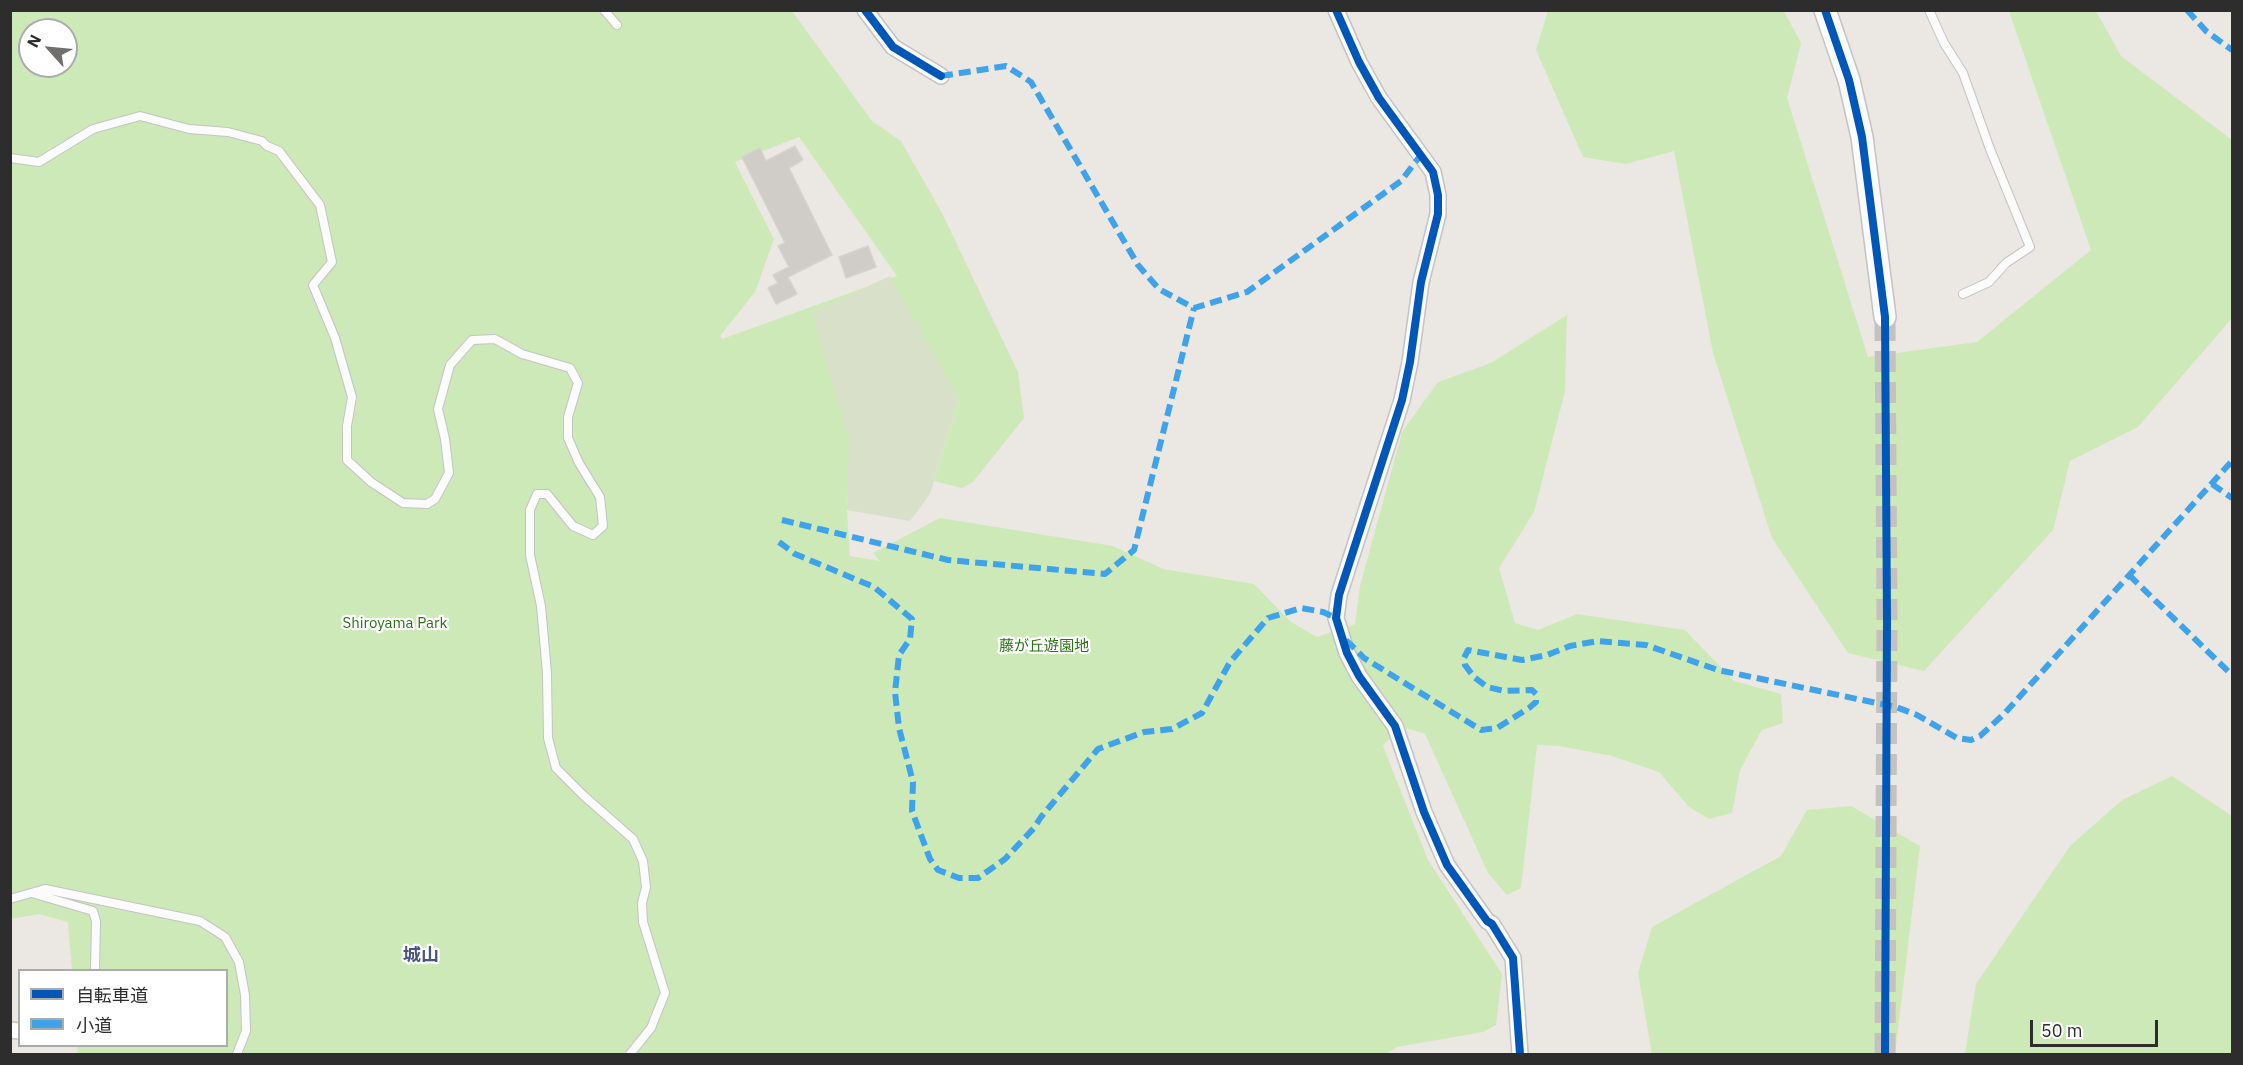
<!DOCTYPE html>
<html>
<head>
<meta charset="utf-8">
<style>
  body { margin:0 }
  #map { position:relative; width:2243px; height:1065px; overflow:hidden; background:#ebe7e2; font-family:"IBM Plex Sans","Noto Sans JP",sans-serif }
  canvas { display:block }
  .frame { position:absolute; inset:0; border:12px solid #2d2d2d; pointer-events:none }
  .legend { position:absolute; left:18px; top:969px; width:210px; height:78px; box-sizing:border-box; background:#fff; border:2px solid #ababab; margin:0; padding:8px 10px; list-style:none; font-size:18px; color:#2d2d2d }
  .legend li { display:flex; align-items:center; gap:12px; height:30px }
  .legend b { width:30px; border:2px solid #ababab }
  .north { position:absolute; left:18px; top:18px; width:60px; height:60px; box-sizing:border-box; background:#fff; border:2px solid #ababab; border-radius:50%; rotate:297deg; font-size:16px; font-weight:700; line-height:24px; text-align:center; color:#2d2d2d }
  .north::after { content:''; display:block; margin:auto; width:21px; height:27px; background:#706e6c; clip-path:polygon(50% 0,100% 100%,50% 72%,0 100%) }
  .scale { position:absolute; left:2030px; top:1020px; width:128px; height:27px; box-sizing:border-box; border:3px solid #2d2d2d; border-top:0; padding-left:8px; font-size:18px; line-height:21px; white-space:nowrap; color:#2d2d2d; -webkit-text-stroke:4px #fff; paint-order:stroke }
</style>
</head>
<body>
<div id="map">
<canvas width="2243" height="1065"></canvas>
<div class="frame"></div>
<ul class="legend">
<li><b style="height:8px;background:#0057b8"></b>自転車道</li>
<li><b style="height:8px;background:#3ea3eb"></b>小道</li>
</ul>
<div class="north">N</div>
<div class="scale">50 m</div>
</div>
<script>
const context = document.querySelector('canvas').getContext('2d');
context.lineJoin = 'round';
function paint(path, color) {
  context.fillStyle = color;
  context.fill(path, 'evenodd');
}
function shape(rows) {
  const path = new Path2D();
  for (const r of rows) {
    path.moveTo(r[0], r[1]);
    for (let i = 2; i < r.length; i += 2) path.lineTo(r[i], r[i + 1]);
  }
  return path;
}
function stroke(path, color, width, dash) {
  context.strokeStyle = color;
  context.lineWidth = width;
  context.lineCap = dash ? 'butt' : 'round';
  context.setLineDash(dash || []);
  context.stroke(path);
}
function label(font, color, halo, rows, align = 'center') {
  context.font = font + ' "IBM Plex Sans","Noto Sans JP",sans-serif';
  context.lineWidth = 4.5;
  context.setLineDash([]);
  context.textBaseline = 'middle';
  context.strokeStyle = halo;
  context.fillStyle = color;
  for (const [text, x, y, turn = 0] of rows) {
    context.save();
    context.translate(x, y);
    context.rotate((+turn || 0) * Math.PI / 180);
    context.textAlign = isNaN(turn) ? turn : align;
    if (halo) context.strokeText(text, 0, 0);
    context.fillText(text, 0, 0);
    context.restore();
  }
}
const green = shape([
  [628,10,792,11,872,121,901,141,942,213,1018,372,1024,418,973,482,962,488,934,481,959,399,954,390,849,468,847,510,850,556,880,561,873,553,940,518,1113,546,1163,569,1254,584,1291,622,1317,637,1355,624,1360,586,1402,432,1438,382,1491,363,1567,315,1565,391,1534,512,1499,568,1515,623,1538,630,1577,614,1685,630,1734,681,1781,694,1783,723,1762,730,1740,770,1732,813,1709,819,1689,807,1659,772,1612,756,1559,746,1537,745,1521,888,1507,895,1488,873,1425,734,1400,726,1383,746,1428,860,1502,974,1496,1025,1483,1032,1397,1047,1386,1054,78,1054,77,1046,226,1046,226,970,72,970,68,922,39,914,11,919,11,11],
  [30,30,66,30,66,66,30,66],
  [799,137,897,276,722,339,720,336,755,292,774,239,735,162],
  [1548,11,1784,11,1801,43,1787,98,1868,357,1977,342,2091,250,2009,11,2096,11,2121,56,2232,140,2232,318,2138,427,2070,461,2053,530,1924,671,1848,653,1772,538,1713,353,1674,151,1626,164,1583,157,1536,50],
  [2172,776,2232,816,2232,1054,1965,1054,1976,984,2070,846,2122,800],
  [1851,806,1920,846,1895,1054,1652,1054,1638,973,1652,927,1781,856,1807,810]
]);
const cemetery = shape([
  [890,276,959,399,930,494,910,521,847,510,849,439,812,313]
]);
const building = shape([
  [795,146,803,160,789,168,832,255,788,277,797,294,776,304,768,288,778,283,773,275,789,267,778,246,785,243,742,157,760,148,766,161,795,146],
  [868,246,876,267,846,278,839,257,868,246]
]);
const secondaryTunnel = shape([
  [1885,1054,1887,620,1885,317]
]);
const lane = shape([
  [604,10,617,25],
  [1929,10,1944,43,1963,73,1990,149,2030,247,2006,263,1989,282,1963,294],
  [10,158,39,162,93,129,140,116,189,129,228,132,262,141,267,146,279,151,320,205,332,262,313,285,335,338,352,397,347,426,347,460,371,482,403,503,427,504,435,499,449,473,445,439,438,409,450,365,472,340,495,339,522,354,570,368,578,383,568,417,568,438,579,463,600,497,603,526,593,535,573,526,547,494,537,494,530,510,530,555,541,606,547,673,548,738,556,768,583,795,633,839,643,861,646,887,642,903,643,922,665,993,651,1028,630,1054],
  [32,893,93,911,96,921,95,970],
  [10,899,45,889,200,921,225,937,239,962,245,995,246,1031,237,1054]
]);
const street = shape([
  [865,10,893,47,941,76],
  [1336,10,1359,62,1379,98,1433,172,1438,195,1438,214,1421,282,1410,362,1402,400,1339,595,1336,618,1347,653,1359,676,1395,726,1424,812,1447,865,1487,921,1492,924,1513,958,1520,1054],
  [10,1030,20,1031]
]);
const secondary = shape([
  [1825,10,1849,80,1862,137,1885,317]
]);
const quiet = shape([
  [2187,10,2206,31,2232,50],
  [941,76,1006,66,1031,82,1138,265,1159,289,1194,308,1247,292,1401,181,1420,156],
  [2212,484,2232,498],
  [782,520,948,560,1105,574,1134,550,1194,308],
  [779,542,795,554,874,587,912,619,910,639,899,655,895,692,899,728,913,782,912,811,930,859,938,870,959,878,978,878,1005,859,1034,828,1041,817,1098,749,1144,732,1172,729,1202,713,1230,662,1268,618,1301,608,1323,612,1336,618],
  [2129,575,2232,675],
  [1346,640,1364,658,1481,730,1497,728,1529,708,1536,702,1536,694,1532,690,1504,691,1487,687,1474,677,1465,665,1464,658,1468,650,1522,660,1547,655,1570,646,1598,641,1646,645,1718,670,1896,707,1917,715,1957,738,1971,740,1980,736,2004,714,2232,461]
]);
const cycleway = shape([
  [865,10,893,47,941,76],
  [1336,10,1359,62,1379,98,1433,172,1438,195,1438,214,1421,282,1410,362,1402,400,1339,595,1336,618,1347,653,1359,676,1395,726,1424,812,1447,865,1487,921,1492,924,1513,958,1520,1054],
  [1825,10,1849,80,1862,137,1885,317,1887,620,1885,1054]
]);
const parkNames = [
  ["Shiroyama Park",395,624],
  ["藤が丘遊園地",1044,647]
];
const quarterNames = [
  ["城山",421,956]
];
paint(green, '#cee9b8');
paint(cemetery, '#d8e0c9');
paint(building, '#d0cdc9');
stroke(building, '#d6d3ce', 1.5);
stroke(secondaryTunnel, '#c5c2be', 21, [21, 10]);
stroke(lane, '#c4c3c3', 10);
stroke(street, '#c4c3c3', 18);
stroke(secondary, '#c4c3c3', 24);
stroke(lane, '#fcfbfb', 8);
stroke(street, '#fcfbfb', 15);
stroke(secondary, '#fcfbfb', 21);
stroke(quiet, '#3ea3eb', 6, [12, 6]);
stroke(cycleway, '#0057b8', 8);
label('15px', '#2c7214', '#fff', parkNames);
label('bold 18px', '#485582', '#fff', quarterNames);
</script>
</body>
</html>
